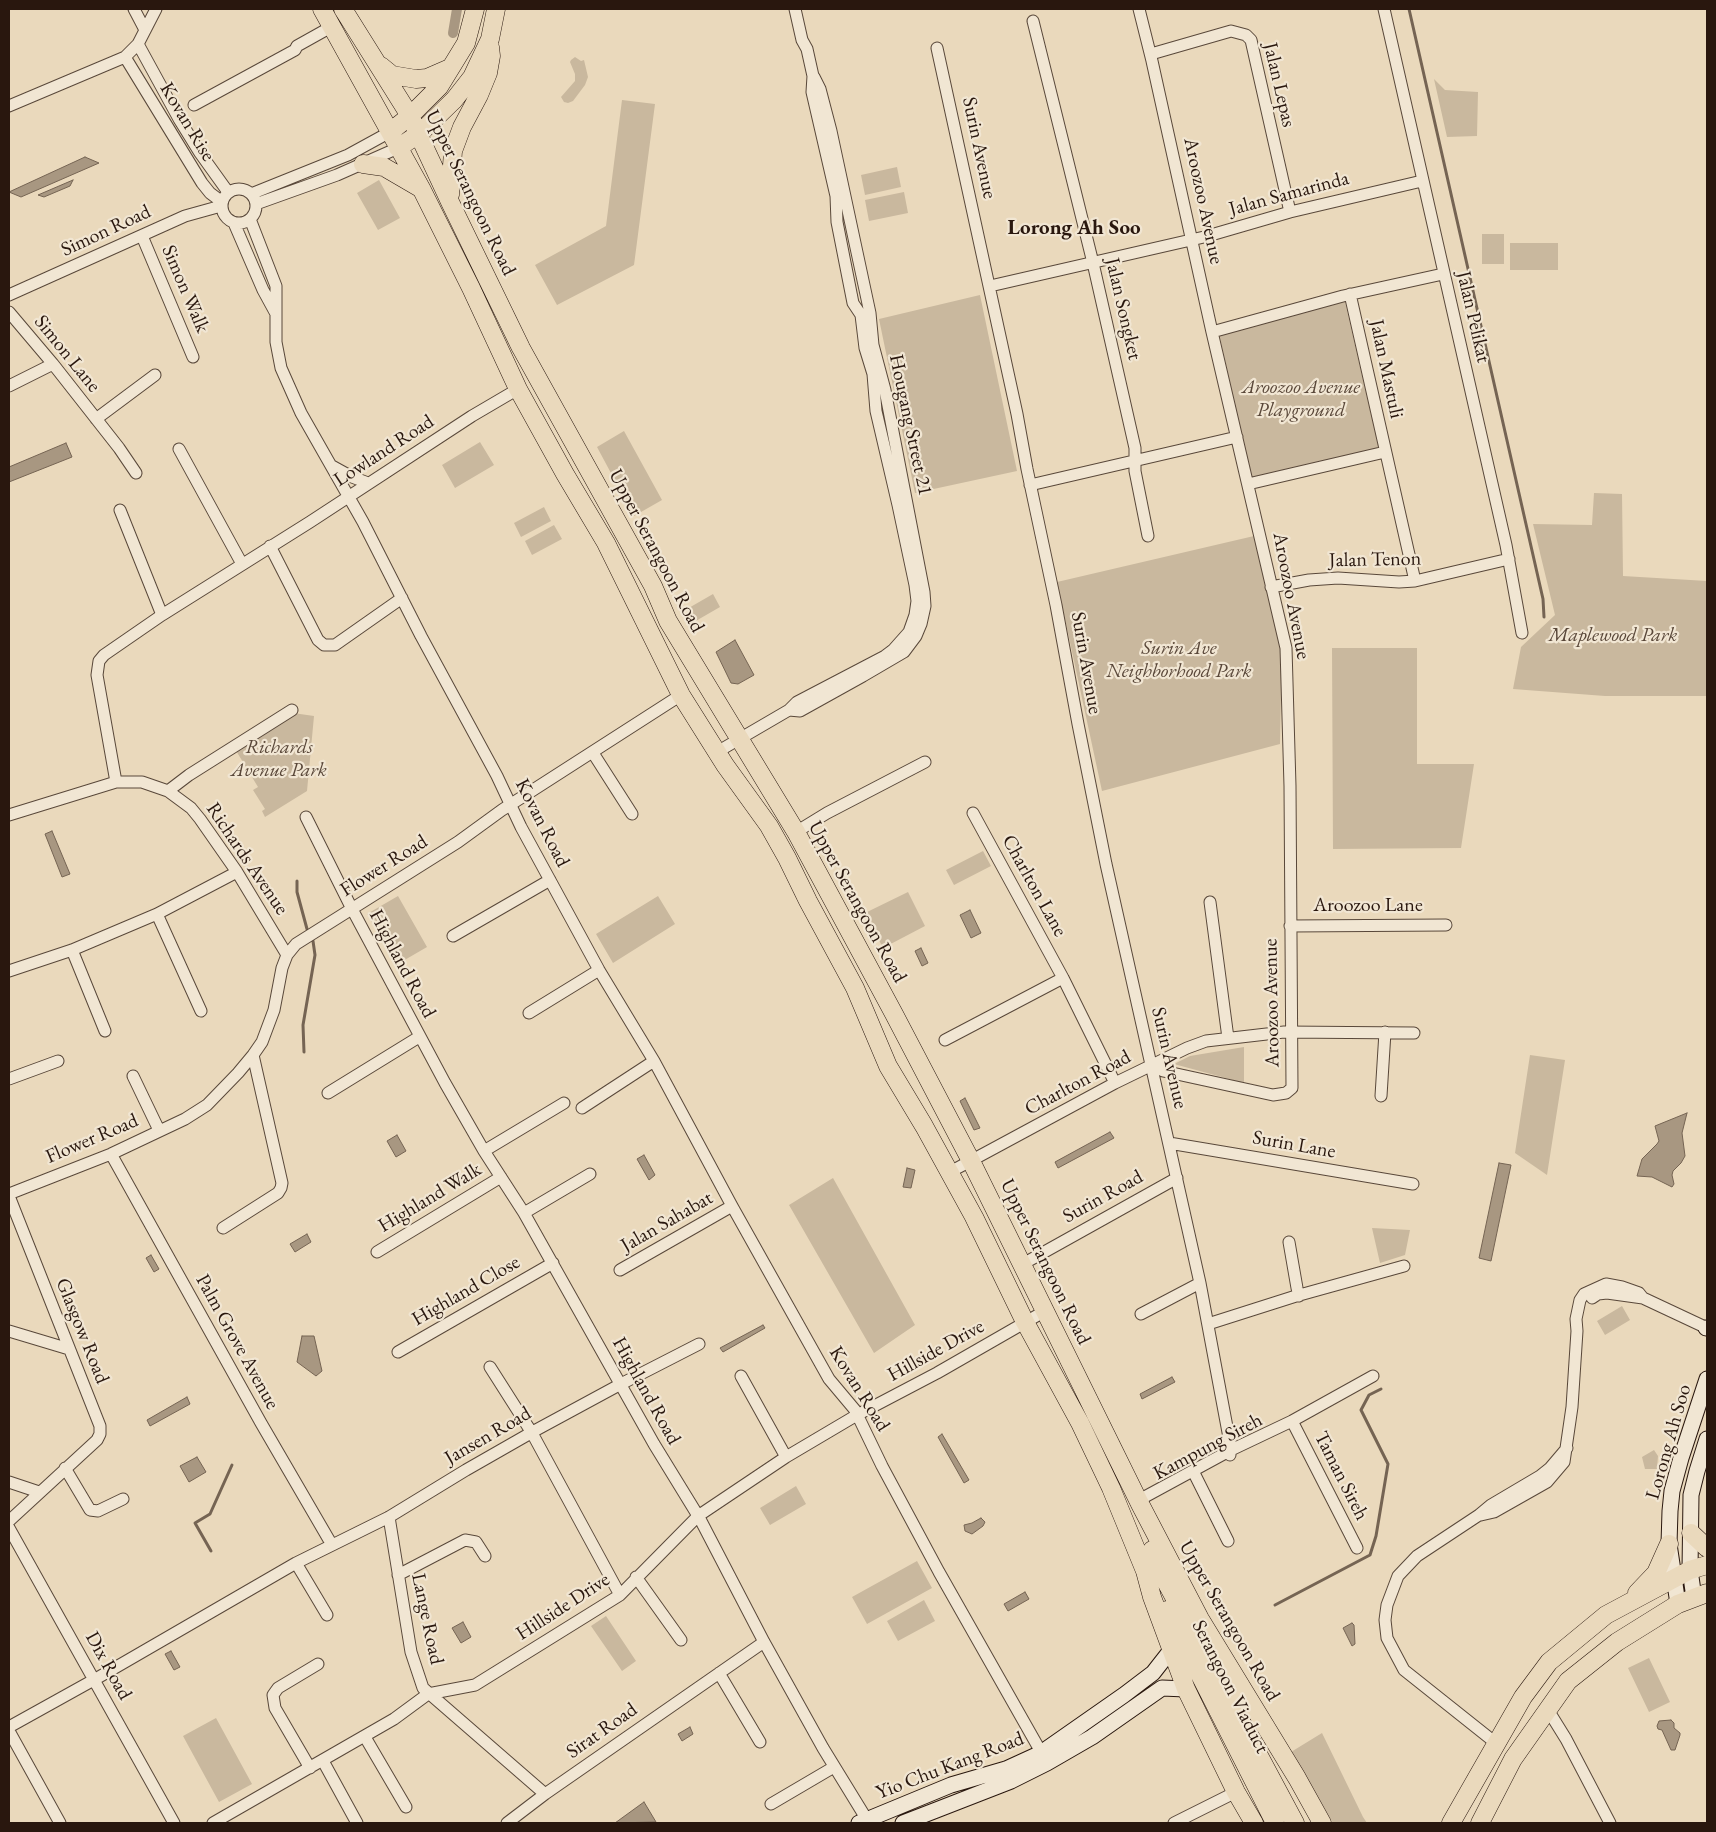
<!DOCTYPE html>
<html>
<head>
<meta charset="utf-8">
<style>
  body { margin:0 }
  #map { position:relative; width:1716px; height:1832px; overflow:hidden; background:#ead9bc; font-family:"EB Garamond",serif }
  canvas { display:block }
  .frame { position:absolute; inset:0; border:10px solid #29170e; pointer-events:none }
</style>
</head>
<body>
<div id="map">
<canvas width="1716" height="1832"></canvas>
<div class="frame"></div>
</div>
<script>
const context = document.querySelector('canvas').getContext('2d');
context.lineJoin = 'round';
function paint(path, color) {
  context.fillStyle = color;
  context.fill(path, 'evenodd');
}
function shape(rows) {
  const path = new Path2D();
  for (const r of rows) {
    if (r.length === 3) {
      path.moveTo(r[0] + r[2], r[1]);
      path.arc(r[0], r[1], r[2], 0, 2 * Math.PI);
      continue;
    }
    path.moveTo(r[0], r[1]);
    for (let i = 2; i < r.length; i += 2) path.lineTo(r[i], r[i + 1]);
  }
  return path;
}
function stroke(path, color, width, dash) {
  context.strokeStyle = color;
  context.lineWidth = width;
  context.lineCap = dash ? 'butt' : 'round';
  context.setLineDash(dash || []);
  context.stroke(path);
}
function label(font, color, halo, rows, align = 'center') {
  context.font = font + ' "EB Garamond",serif';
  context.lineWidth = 4.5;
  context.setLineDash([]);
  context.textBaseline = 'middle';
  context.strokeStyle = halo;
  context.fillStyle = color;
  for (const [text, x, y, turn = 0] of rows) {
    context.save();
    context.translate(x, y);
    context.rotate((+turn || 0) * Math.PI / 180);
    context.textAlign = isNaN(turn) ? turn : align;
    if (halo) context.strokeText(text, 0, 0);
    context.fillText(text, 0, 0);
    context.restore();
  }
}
const green = shape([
  [575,57,581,61,584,60,588,77,585,85,573,101,568,103,564,102,561,97,575,81,575,74,570,62,571,60],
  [1434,79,1445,90,1478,92,1477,136,1447,137],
  [622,100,655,104,634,265,557,305,535,265,606,226],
  [897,167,901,187,865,195,861,175],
  [379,180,400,218,378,230,357,193],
  [904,192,908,213,869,221,865,200],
  [1482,234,1504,234,1504,264,1482,264],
  [1510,243,1558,243,1558,270,1510,270],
  [980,295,1017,471,915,493,879,319],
  [1345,302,1379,449,1251,478,1219,333],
  [624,431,662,500,634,516,597,447],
  [480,442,494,465,455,488,442,465],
  [1594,493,1622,494,1623,576,1707,581,1707,696,1605,696,1513,689,1521,647,1555,615,1533,524,1592,525],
  [544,507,551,521,521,537,514,523],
  [554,525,562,539,532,555,525,541],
  [1254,536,1282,648,1280,744,1102,791,1057,582],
  [713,594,720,607,694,622,687,609],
  [1332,648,1417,648,1417,764,1474,764,1461,848,1333,849],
  [293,713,314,716,307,791,265,817,262,811,265,809,253,790,258,787,235,749],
  [983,851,991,866,954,885,946,870],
  [908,892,925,926,883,948,865,913],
  [398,896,427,947,396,965,367,914],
  [658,896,675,924,613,963,596,934],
  [1244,1047,1244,1083,1174,1064,1190,1056],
  [1530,1055,1565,1060,1547,1175,1515,1153],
  [833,1178,915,1325,874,1353,789,1205],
  [1372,1228,1410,1230,1405,1255,1380,1263],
  [1622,1306,1630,1320,1605,1335,1597,1321],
  [1654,1450,1658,1456,1657,1469,1645,1469,1642,1457],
  [796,1486,806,1504,770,1525,760,1508],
  [917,1561,932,1588,867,1624,852,1597],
  [924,1600,935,1621,898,1641,887,1621],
  [606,1616,636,1661,622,1671,591,1626],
  [1649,1658,1670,1702,1649,1712,1628,1668],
  [216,1718,252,1784,219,1802,183,1736],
  [1322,1733,1363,1817,1367,1823,1333,1823,1291,1752]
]);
const water = shape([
  [85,157,99,163,21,197,9,192,85,157],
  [73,180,70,186,44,197,38,195,73,180],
  [66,443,72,457,9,482,9,467,66,443],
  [735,640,754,675,738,684,731,683,716,652,735,640],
  [52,831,70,874,62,877,45,834,52,831],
  [970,910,981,933,971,938,960,915,970,910],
  [921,948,928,963,922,966,915,951,921,948],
  [965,1098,980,1128,974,1130,960,1101,965,1098],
  [1687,1113,1682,1133,1685,1156,1681,1163,1673,1171,1672,1175,1674,1184,1672,1187,1652,1177,1637,1176,1642,1159,1657,1144,1659,1141,1655,1126,1687,1113],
  [1110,1132,1114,1138,1058,1168,1055,1162,1110,1132],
  [397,1135,406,1151,396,1157,387,1141,397,1135],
  [644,1155,655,1175,649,1180,637,1159,644,1155],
  [1499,1163,1511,1165,1491,1261,1479,1258,1499,1163],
  [907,1168,915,1170,911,1188,903,1187,907,1168],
  [307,1234,311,1242,295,1252,290,1244,307,1234],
  [151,1255,159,1269,154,1272,146,1258,151,1255],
  [763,1325,765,1328,723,1352,720,1348,763,1325],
  [302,1336,314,1336,322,1371,316,1376,297,1362,302,1336],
  [1172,1377,1175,1382,1142,1399,1140,1394,1172,1377],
  [187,1397,190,1404,150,1426,147,1420,187,1397],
  [942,1434,969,1480,964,1483,938,1437,942,1434],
  [197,1457,206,1472,189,1482,180,1466,197,1457],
  [981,1518,985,1522,983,1526,972,1534,965,1531,964,1525,972,1523,981,1518],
  [1025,1592,1029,1599,1008,1611,1004,1604,1025,1592],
  [463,1622,471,1637,461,1643,452,1628,463,1622],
  [1352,1623,1354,1625,1355,1644,1352,1646,1343,1628,1352,1623],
  [171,1651,180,1667,174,1670,165,1654,171,1651],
  [1671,1720,1674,1723,1674,1728,1680,1733,1680,1735,1675,1750,1671,1750,1662,1730,1658,1729,1657,1726,1659,1721,1671,1720],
  [690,1727,693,1734,682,1741,678,1734,690,1727],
  [644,1802,656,1822,615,1823,644,1802]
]);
const stream = shape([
  [1409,9,1543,599,1544,617],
  [297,881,297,892,307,929],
  [304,1052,303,1025,315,955,313,941],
  [211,1551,195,1523,210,1514,232,1465],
  [1275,1605,1370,1555,1376,1536,1388,1464,1361,1410,1369,1395,1381,1389]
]);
const canal = shape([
  [453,33,457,9]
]);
const minor = shape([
  [134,9,145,30],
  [1139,9,1152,61,1212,332,1286,648,1290,786,1292,1088,1286,1093,1273,1095,1163,1071,1152,1065],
  [1384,9,1506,545,1522,633],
  [1033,21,1093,263,1135,448,1135,471,1148,536],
  [138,44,179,119,200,153,228,192],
  [937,48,1017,414,1027,469,1056,605,1078,724,1106,864,1200,1283,1230,1443,1230,1455],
  [1151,54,1231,31,1246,35,1251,40,1290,212],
  [125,57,202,183,210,193,222,202],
  [194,105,295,50,297,46,331,27],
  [9,106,125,57,138,44,156,9],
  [239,206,17],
  [251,194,348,155,390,132],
  [256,204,337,175,398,148],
  [250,219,276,286,276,342,281,368,301,413,363,522,421,636,497,776,521,827,599,970,654,1061,732,1206,829,1379,855,1410,882,1466,939,1572,1045,1759],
  [234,223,263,290,275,312],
  [142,236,193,357],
  [990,286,1204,237,1290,212,1422,181],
  [1350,294,1415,581],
  [9,295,185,216,221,206],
  [9,312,53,364,119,448,136,473],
  [1212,332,1343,296,1443,274],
  [9,386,53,364],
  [96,419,155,375],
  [179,449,242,564],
  [332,466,352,477,368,483],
  [1248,484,1385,452],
  [1030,485,1237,437],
  [120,510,162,615],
  [270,546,318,640,324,645,335,645,402,598],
  [1271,587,1309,580,1338,578,1399,582,1415,581,1509,559],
  [789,710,800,711,863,676,904,652,916,636,921,624,925,606,924,592,885,390,873,345,870,313,831,131,820,89,814,77],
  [717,752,789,710,797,702,885,656,893,650,909,632,915,615,917,601,915,585,898,505,876,411,873,374,865,348,861,315,853,303,837,222,836,196,812,92,813,76,807,49,802,40,795,9],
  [593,753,632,814],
  [116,782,97,675,99,661,104,655,162,615,310,522,472,416,518,389],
  [168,791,189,775,292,710],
  [973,813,1063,978,1115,1083],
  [9,815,116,782,142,782,168,791,191,808,200,819,237,872,287,955],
  [306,817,352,909,445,1083,484,1151,524,1213,654,1444,700,1519,764,1642,823,1748,869,1823],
  [796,832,827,813,925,762],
  [1210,902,1228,1038],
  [157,914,201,1011],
  [1290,926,1446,925],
  [453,936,550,880],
  [72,950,105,1031],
  [9,971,72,950,157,914,237,872],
  [529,1013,599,970],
  [945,1040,1063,978],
  [133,1076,157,1126],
  [9,1079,58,1061],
  [328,1093,419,1037],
  [1381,1096,1385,1032],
  [582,1108,654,1061],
  [1169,1143,1413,1184],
  [484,1151,564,1103],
  [111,1154,261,1423,332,1545],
  [950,1172,1115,1083,1187,1048,1206,1041,1284,1032,1414,1033],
  [9,1194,111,1154,185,1119,207,1105,238,1073,253,1055,262,1042,274,1010,282,968,287,955,296,944,458,842,502,810,681,695],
  [9,1196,100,1426,100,1434,97,1440,9,1521],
  [524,1213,590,1174],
  [223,1228,278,1193,281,1188,282,1183,253,1055],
  [1289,1242,1297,1288,1299,1296],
  [377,1252,501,1177],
  [1021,1265,1177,1178],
  [620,1270,732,1206],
  [1592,1298,1598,1294,1607,1293,1643,1298,1707,1328],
  [1141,1314,1200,1283],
  [1208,1324,1296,1296,1404,1266],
  [9,1331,69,1349],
  [398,1352,553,1263],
  [490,1367,532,1433,620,1595],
  [741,1376,786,1457],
  [1292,1421,1357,1548],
  [65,1468,90,1510,98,1511,123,1499],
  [1193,1471,1228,1541],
  [9,1482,39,1492],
  [1139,1500,1231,1450,1292,1421,1373,1376],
  [1481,1515,1494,1512,1547,1482,1564,1462,1572,1407,1577,1331,1576,1319,1580,1300,1584,1294,1606,1284,1622,1287,1639,1293,1643,1298],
  [389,1517,411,1652,423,1688,545,1794],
  [9,1528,174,1823],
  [296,1563,327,1615],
  [398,1575,465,1540,476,1542,485,1556],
  [636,1577,681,1640],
  [719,1673,760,1742],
  [1548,1710,1566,1739,1610,1823],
  [9,1727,99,1677,296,1563,389,1517,466,1470,536,1430,621,1384,699,1344],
  [9,1731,60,1823],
  [365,1737,406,1807],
  [1497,1744,1404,1670,1387,1638,1385,1620,1387,1605,1398,1576,1417,1556,1479,1515,1491,1505,1540,1476,1550,1468,1567,1448],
  [323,1761,357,1823],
  [310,1768,275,1708,273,1695,278,1688,318,1664],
  [771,1804,834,1767],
  [213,1823,394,1719,428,1694,475,1685,620,1595,698,1516,786,1457,857,1415,937,1373,1045,1311],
  [507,1823,545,1794,764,1642],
  [1174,1823,1236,1792]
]);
const secondary = shape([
  [1706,1328,1707,1328],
  [1694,1598,1690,1570,1691,1495,1697,1471,1707,1439],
  [1678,1604,1669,1544,1670,1511,1672,1491,1681,1458,1707,1379],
  [859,1823,951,1785,1006,1769,1041,1753,1124,1695,1153,1673,1171,1650],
  [903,1823,1011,1781,1047,1763,1092,1737,1162,1688,1186,1689]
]);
const primary = shape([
  [322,9,421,188,471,288,518,389,565,474,606,543,681,695,725,765,769,826,787,858,808,901,855,988,888,1066,924,1126,974,1217,1025,1322,1080,1423,1111,1488,1145,1571,1152,1597,1186,1689,1236,1792,1254,1823],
  [343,9,410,116,450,202,521,348,653,586,668,621,796,832,894,1014,971,1161,1140,1504,1200,1619,1297,1778,1322,1823],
  [381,66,392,75,416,79,427,78,450,68],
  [390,132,410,116,439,87,466,43,475,9],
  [398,148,420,133,454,100,472,77,490,39,496,9],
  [363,164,384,167,420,188],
  [450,195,453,151,462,127,479,95,488,73,491,56,490,47],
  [1691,1533,1707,1548],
  [1152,1550,1165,1580,1295,1823],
  [1637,1593,1656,1573,1669,1544],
  [1167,1610,1275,1823],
  [1451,1823,1523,1697,1549,1662,1606,1615,1690,1570,1707,1565],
  [1480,1823,1513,1759,1568,1681,1617,1642,1678,1604,1707,1593]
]);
const streetNames = [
  ["Jalan Lepas",1279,85,77],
  ["Kovan Rise",187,122,59],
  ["Surin Avenue",979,148,78],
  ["Upper Serangoon Road",470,193,64],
  ["Jalan Samarinda",1289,194,-15],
  ["Aroozoo Avenue",1203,201,78],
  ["Simon Road",106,231,-25],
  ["Simon Walk",185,289,67],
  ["Jalan Songket",1123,309,77],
  ["Jalan Pelikat",1473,317,77],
  ["Simon Lane",67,354,51],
  ["Jalan Mastuli",1386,369,78],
  ["Hougang Street 21",910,425,78],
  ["Lowland Road",384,451,-33],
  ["Upper Serangoon Road",656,551,62],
  ["Jalan Tenon",1375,560,-1],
  ["Aroozoo Avenue",1291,596,79],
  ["Surin Avenue",1086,663,80],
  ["Kovan Road",542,823,63],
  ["Richards Avenue",247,859,56],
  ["Flower Road",384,866,-32],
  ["Charlton Lane",1034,886,61],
  ["Upper Serangoon Road",857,902,61],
  ["Aroozoo Lane",1368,906],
  ["Highland Road",402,964,62],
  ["Aroozoo Avenue",1272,1003,-91],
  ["Surin Avenue",1169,1058,77],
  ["Charlton Road",1078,1083,-28],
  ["Flower Road",92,1139,-23],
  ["Surin Lane",1294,1145,10],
  ["Surin Road",1103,1197,-29],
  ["Highland Walk",430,1198,-31],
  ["Jalan Sahabat",667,1222,-30],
  ["Upper Serangoon Road",1045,1262,64],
  ["Highland Close",466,1291,-30],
  ["Glasgow Road",82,1331,68],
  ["Palm Grove Avenue",237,1342,61],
  ["Hillside Drive",936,1351,-29],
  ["Kovan Road",859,1389,58],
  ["Highland Road",646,1391,61],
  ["Jansen Road",488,1436,-30],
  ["Lorong Ah Soo",1669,1442,-74],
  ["Kampung Sireh",1208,1447,-28],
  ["Taman Sireh",1341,1476,63],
  ["Hillside Drive",563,1607,-33],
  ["Lange Road",427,1619,78],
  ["Upper Serangoon Road",1229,1621,60],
  ["Dix Road",108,1666,61],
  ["Serangoon Viaduct",1230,1687,63],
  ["Sirat Road",602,1731,-35],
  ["Yio Chu Kang Road",950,1766,-21]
];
const parkNames = [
  ["Aroozoo Avenue",1301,388],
  ["Playground",1301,411],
  ["Maplewood Park",1613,636],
  ["Surin Ave",1179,649],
  ["Neighborhood Park",1179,672],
  ["Richards",279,748],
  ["Avenue Park",279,771]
];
const neighbourhoodNames = [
  ["Lorong Ah Soo",1074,228]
];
paint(green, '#c9b89e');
paint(water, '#a89781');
stroke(water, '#756453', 1);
stroke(stream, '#756453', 3);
stroke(canal, '#a89781', 10);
stroke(minor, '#59483a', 13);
stroke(secondary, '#29170e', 17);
stroke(primary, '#29170e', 19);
stroke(minor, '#f1e6d3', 11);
stroke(secondary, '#f1e6d3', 15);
stroke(primary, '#ead9bc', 18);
label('20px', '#29170e', '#f1e6d3', streetNames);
label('italic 20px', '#594739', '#f1e6d3', parkNames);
label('bold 21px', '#29170e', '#f1e6d3', neighbourhoodNames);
</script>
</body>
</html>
